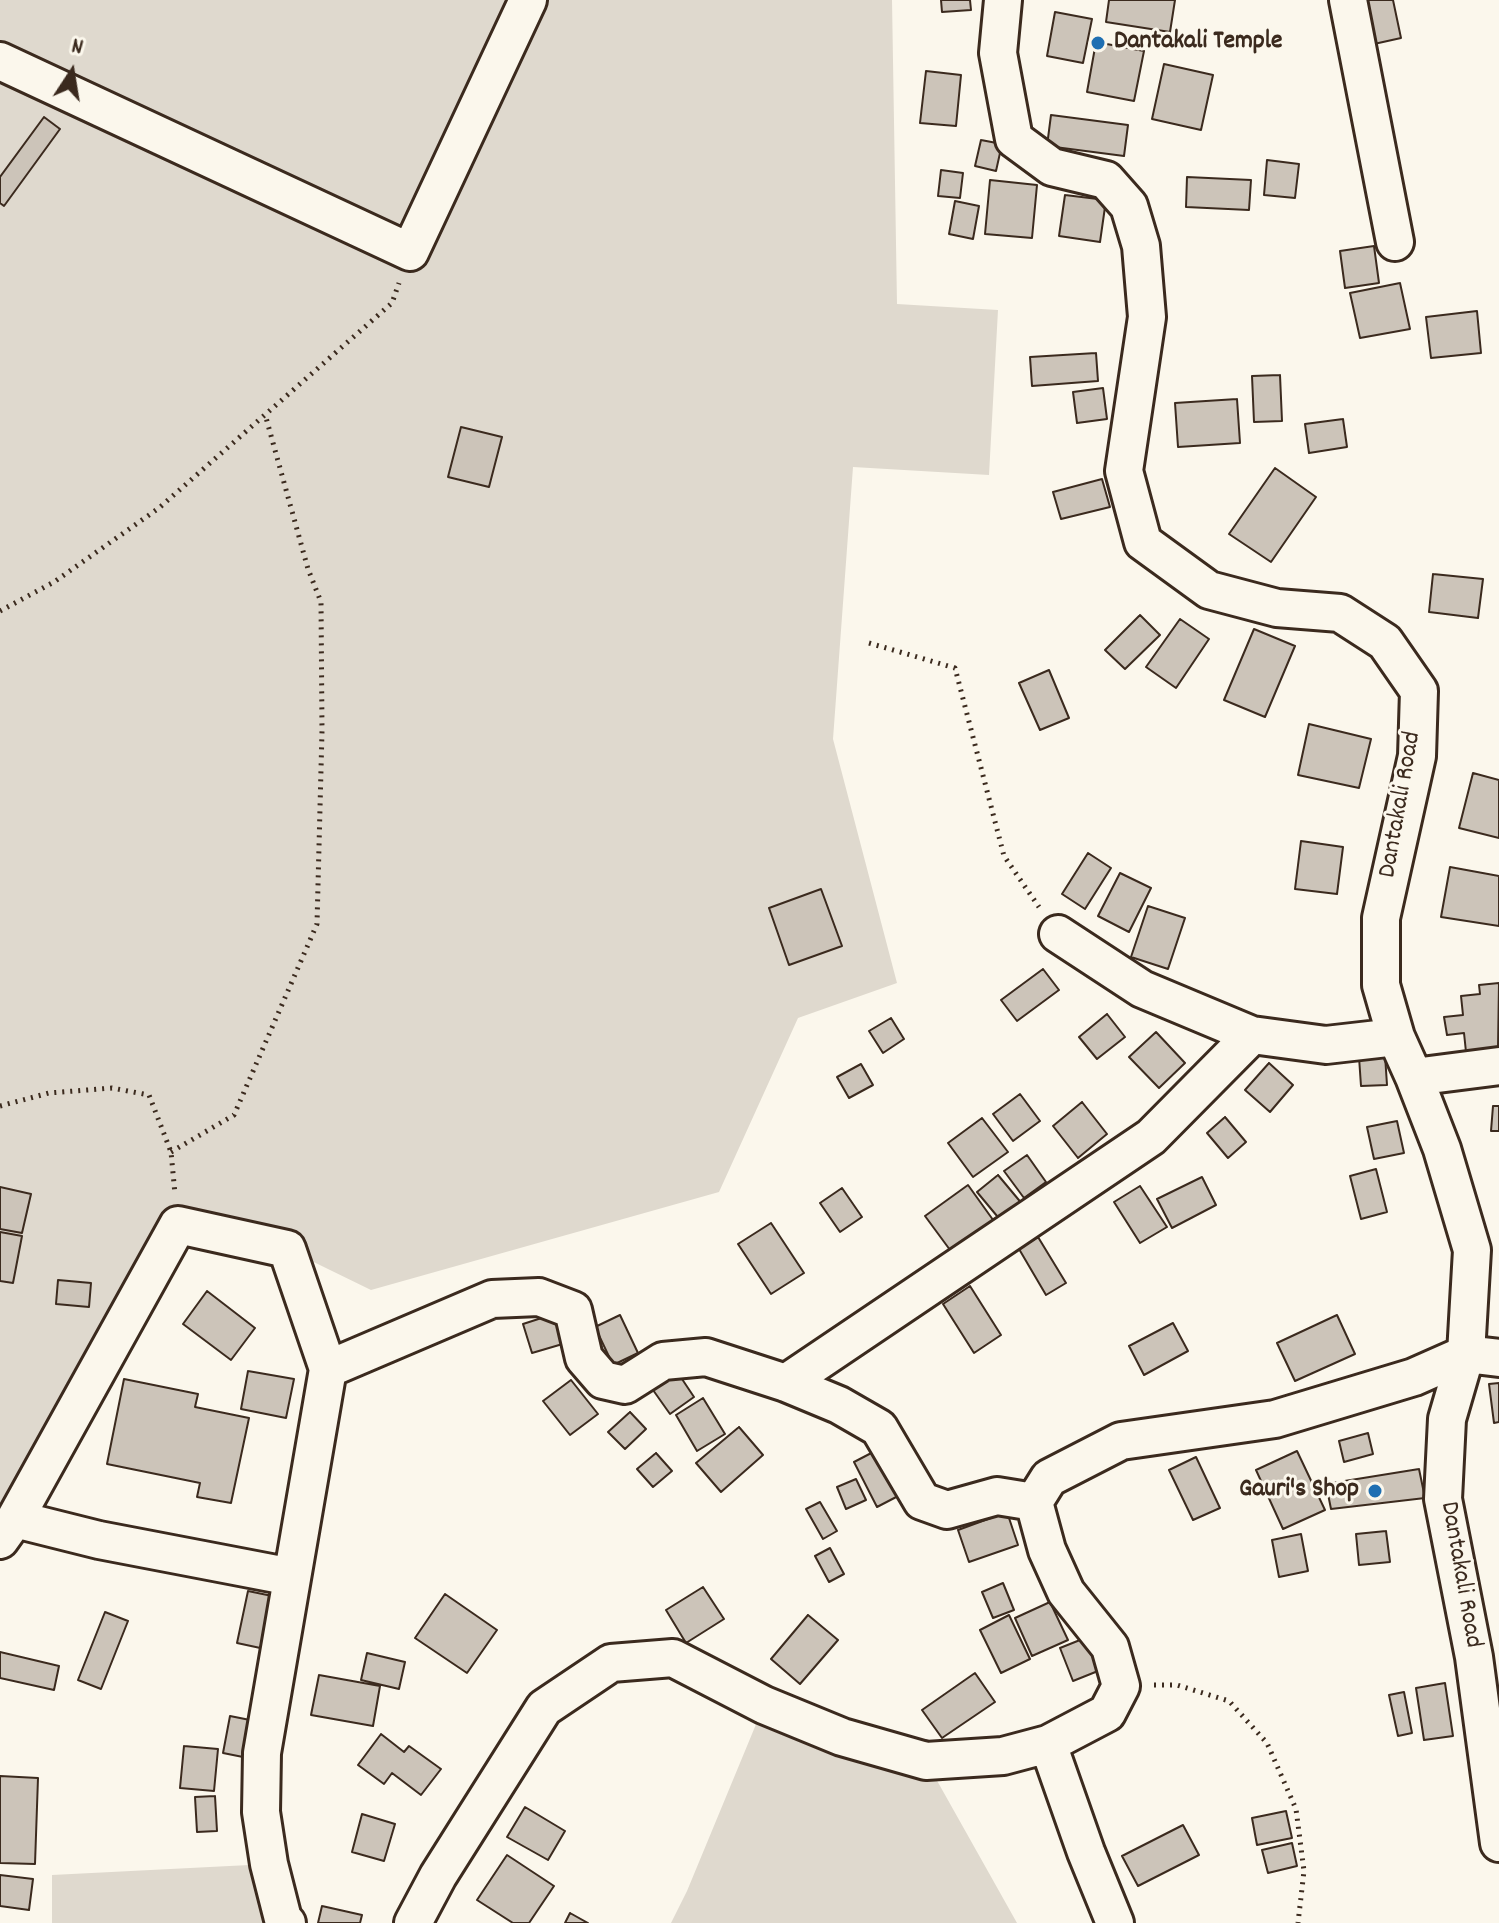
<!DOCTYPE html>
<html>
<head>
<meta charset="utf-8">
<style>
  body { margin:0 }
  #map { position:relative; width:1499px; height:1923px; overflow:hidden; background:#fbf7ec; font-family:Dekko,sans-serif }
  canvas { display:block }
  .north { position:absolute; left:32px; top:32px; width:80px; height:80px; -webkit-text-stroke:6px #fbf7ec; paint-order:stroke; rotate:12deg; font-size:22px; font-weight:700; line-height:32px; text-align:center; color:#3b2a1e }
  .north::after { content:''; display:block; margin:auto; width:28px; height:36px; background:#3b2a1e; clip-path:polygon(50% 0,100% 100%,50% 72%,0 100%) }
</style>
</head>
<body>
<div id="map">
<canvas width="1499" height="1923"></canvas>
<div class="north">N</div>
</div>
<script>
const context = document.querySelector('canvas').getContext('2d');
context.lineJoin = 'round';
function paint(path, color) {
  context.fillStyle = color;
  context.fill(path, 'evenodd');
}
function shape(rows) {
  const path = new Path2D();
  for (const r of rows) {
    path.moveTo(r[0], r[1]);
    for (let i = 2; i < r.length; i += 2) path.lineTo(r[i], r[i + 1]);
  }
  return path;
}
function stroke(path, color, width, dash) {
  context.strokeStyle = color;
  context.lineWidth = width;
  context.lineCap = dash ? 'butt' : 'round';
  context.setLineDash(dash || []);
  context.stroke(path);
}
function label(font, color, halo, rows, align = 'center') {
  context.font = font + ' Dekko,sans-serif';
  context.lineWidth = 6;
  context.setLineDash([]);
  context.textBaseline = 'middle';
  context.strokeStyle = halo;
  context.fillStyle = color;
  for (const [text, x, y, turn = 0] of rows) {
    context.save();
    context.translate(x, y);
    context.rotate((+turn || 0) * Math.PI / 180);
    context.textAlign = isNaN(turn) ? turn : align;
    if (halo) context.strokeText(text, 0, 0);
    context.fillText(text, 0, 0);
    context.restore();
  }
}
const green = shape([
  [0,0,892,0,897,304,998,310,989,475,853,467,833,739,897,983,798,1018,719,1192,371,1290,287,1249,178,1225,0,1540],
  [764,1705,926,1761,1017,1923,671,1923,687,1891],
  [269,1864,282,1923,52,1923,52,1875]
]);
const building = shape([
  [941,0,970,0,971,10,942,12,941,0],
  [1109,0,1175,0,1170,32,1106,22,1109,0],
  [1365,0,1393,0,1401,38,1374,44,1365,0],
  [1055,12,1092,19,1083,63,1047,56,1055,12],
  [1096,42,1144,51,1134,101,1087,92,1096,42],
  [1164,64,1213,75,1201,130,1152,119,1164,64],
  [926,71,961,75,956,126,920,123,926,71],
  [1051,115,1128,125,1124,156,1047,146,1051,115],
  [44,117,60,129,4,206,0,203,0,177,44,117],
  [981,140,1002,144,996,171,975,166,981,140],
  [1267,160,1299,164,1295,198,1264,195,1267,160],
  [941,170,963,173,960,198,938,196,941,170],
  [1187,177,1251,180,1249,210,1186,207,1187,177],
  [990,180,1037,185,1032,238,985,234,990,180],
  [1065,195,1106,200,1100,242,1059,236,1065,195],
  [955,201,979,206,973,239,949,234,955,201],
  [1374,246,1379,283,1345,288,1340,251,1374,246],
  [1400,283,1410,329,1360,338,1350,293,1400,283],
  [1477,311,1481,353,1431,358,1426,317,1477,311],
  [1096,353,1098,381,1032,386,1030,357,1096,353],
  [1280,375,1282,421,1254,422,1252,376,1280,375],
  [1103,388,1107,419,1077,423,1073,392,1103,388],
  [1237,399,1240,443,1178,447,1175,403,1237,399],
  [1343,419,1347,447,1309,453,1305,424,1343,419],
  [461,427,502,437,489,487,448,477,461,427],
  [1275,468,1316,497,1271,562,1229,534,1275,468],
  [1102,479,1110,507,1061,519,1053,492,1102,479],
  [1433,574,1483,579,1478,618,1429,612,1433,574],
  [1140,615,1160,635,1125,669,1105,650,1140,615],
  [1180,619,1209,639,1176,688,1146,667,1180,619],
  [1254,629,1295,646,1265,717,1224,700,1254,629],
  [1049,670,1069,718,1040,730,1019,683,1049,670],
  [1309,724,1371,739,1359,788,1298,775,1309,724],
  [1473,773,1499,780,1499,838,1459,828,1473,773],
  [1301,841,1343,847,1337,894,1295,889,1301,841],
  [1088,853,1111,868,1085,909,1062,894,1088,853],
  [1450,867,1499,876,1499,926,1441,917,1450,867],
  [1120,873,1151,888,1129,932,1098,916,1120,873],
  [821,889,842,946,789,965,769,908,821,889],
  [1148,906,1185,918,1168,969,1131,957,1148,906],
  [1043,969,1059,990,1017,1021,1001,1000,1043,969],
  [1499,983,1498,1048,1466,1052,1464,1033,1447,1035,1444,1017,1463,1015,1461,996,1480,994,1479,985,1499,983],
  [1107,1014,1125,1037,1097,1059,1079,1037,1107,1014],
  [891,1018,904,1039,883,1053,869,1031,891,1018],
  [1156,1032,1185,1063,1159,1088,1129,1057,1156,1032],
  [1385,1055,1387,1085,1361,1086,1359,1057,1385,1055],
  [1269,1063,1293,1085,1270,1112,1245,1090,1269,1063],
  [861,1064,873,1085,849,1098,837,1077,861,1064],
  [1020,1094,1040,1121,1013,1141,993,1114,1020,1094],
  [1082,1102,1107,1134,1078,1158,1053,1126,1082,1102],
  [1493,1106,1499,1106,1499,1131,1491,1131,1493,1106],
  [1225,1117,1246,1142,1228,1158,1207,1133,1225,1117],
  [982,1118,1008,1152,973,1177,948,1143,982,1118],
  [1397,1121,1404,1153,1374,1159,1367,1127,1397,1121],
  [1027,1155,1046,1182,1024,1198,1004,1171,1027,1155],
  [1376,1169,1387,1212,1361,1219,1350,1176,1376,1169],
  [998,1175,1023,1205,1002,1222,977,1192,998,1175],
  [1202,1177,1216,1205,1172,1228,1157,1199,1202,1177],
  [968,1185,996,1224,953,1254,925,1216,968,1185],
  [1140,1186,1167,1227,1140,1243,1114,1202,1140,1186],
  [0,1187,31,1194,22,1233,0,1229,0,1187],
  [842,1188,862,1217,840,1232,820,1203,842,1188],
  [771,1223,804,1273,771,1294,738,1244,771,1223],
  [0,1232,22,1236,13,1283,0,1281,0,1232],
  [1038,1237,1066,1283,1046,1295,1019,1249,1038,1237],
  [58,1280,91,1283,89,1307,56,1304,58,1280],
  [970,1286,1001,1335,974,1353,943,1304,970,1286],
  [207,1291,255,1328,231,1360,183,1324,207,1291],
  [557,1313,566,1343,532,1353,523,1324,557,1313],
  [620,1315,638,1353,613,1365,595,1327,620,1315],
  [1337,1315,1355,1354,1295,1381,1277,1343,1337,1315],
  [1173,1323,1188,1351,1144,1375,1129,1346,1173,1323],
  [248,1371,294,1379,286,1418,241,1409,248,1371],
  [678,1373,694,1397,670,1414,653,1390,678,1373],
  [124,1379,198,1394,195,1407,249,1418,231,1503,197,1497,200,1483,107,1464,124,1379],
  [571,1380,598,1414,570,1435,543,1401,571,1380],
  [1499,1383,1499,1422,1494,1423,1489,1384,1499,1383],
  [703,1398,725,1434,697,1451,676,1415,703,1398],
  [630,1412,646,1429,625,1449,608,1432,630,1412],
  [739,1427,763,1455,721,1492,696,1463,739,1427],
  [1368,1433,1373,1454,1344,1462,1339,1441,1368,1433],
  [879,1449,902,1494,877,1507,854,1462,879,1449],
  [1297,1451,1325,1510,1283,1529,1256,1470,1297,1451],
  [656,1453,672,1471,653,1487,637,1469,656,1453],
  [1196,1457,1220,1508,1193,1520,1169,1470,1196,1457],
  [1419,1469,1425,1498,1331,1509,1326,1484,1419,1469],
  [856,1479,866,1500,846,1509,837,1487,856,1479],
  [820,1502,837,1531,823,1539,806,1509,820,1502],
  [1007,1512,1018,1545,969,1562,958,1530,1007,1512],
  [1386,1531,1390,1562,1359,1565,1356,1534,1386,1531],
  [1301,1534,1308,1571,1279,1577,1272,1540,1301,1534],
  [830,1548,844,1574,829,1582,815,1556,830,1548],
  [1003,1583,1014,1610,993,1618,982,1592,1003,1583],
  [703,1587,724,1619,686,1643,666,1610,703,1587],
  [248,1591,277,1597,265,1649,237,1643,248,1591],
  [445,1594,497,1630,467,1673,415,1638,445,1594],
  [1050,1602,1068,1640,1032,1656,1015,1618,1050,1602],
  [105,1612,128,1621,101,1689,78,1680,105,1612],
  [808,1615,838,1640,800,1684,771,1659,808,1615],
  [1009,1615,1030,1659,1001,1673,980,1630,1009,1615],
  [1090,1636,1103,1669,1073,1681,1060,1648,1090,1636],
  [0,1652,59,1666,54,1690,0,1678,0,1652],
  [367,1653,405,1662,399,1689,361,1680,367,1653],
  [975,1673,995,1702,942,1738,922,1710,975,1673],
  [319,1675,380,1686,373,1726,311,1715,319,1675],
  [1445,1683,1453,1736,1424,1740,1416,1688,1445,1683],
  [1404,1692,1412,1733,1398,1736,1389,1695,1404,1692],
  [230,1716,255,1721,248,1758,223,1753,230,1716],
  [381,1734,404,1752,409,1746,441,1769,421,1795,392,1773,384,1784,358,1765,381,1734],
  [184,1746,218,1749,214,1791,180,1788,184,1746],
  [0,1776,38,1778,35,1864,0,1863,0,1776],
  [215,1796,217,1831,197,1832,195,1797,215,1796],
  [525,1807,565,1831,548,1860,507,1837,525,1807],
  [1286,1811,1292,1838,1257,1845,1252,1818,1286,1811],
  [362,1814,395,1824,384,1861,352,1852,362,1814],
  [1183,1825,1199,1855,1138,1886,1122,1856,1183,1825],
  [1292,1843,1297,1866,1268,1873,1262,1850,1292,1843],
  [507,1855,554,1886,529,1923,513,1923,477,1900,507,1855],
  [0,1875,33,1879,29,1910,0,1906,0,1875],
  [322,1906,362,1915,360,1923,318,1923,322,1906],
  [570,1913,588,1923,565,1923,570,1913]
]);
const path = shape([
  [0,611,54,582,159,508,392,303,399,283],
  [869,643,955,668,1004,856,1039,907],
  [0,1106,49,1093,112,1088,149,1095,171,1152,175,1194],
  [171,1152,234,1115,317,924,322,731,321,602,308,569,265,414],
  [1154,1685,1177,1685,1229,1701,1267,1743,1296,1809,1304,1871,1298,1923]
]);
const minor = shape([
  [1003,0,998,53,1014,139,1052,167,1106,180,1129,206,1141,246,1147,317,1124,471,1143,542,1209,590,1277,608,1340,613,1385,642,1419,691,1417,756,1381,918,1381,985,1396,1037,1414,1077,1442,1149,1472,1250,1466,1354,1447,1419,1443,1499,1474,1657,1499,1843],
  [1348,0,1395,242],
  [0,61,410,252,528,0],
  [1058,934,1142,989,1252,1035,1326,1045,1396,1037],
  [1414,1077,1499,1066],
  [328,1369,492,1299,539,1297,573,1310,584,1358,603,1380,625,1385,663,1361,706,1357,786,1383,839,1405,879,1428,922,1501,947,1510,997,1496,1034,1502],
  [786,1383,1151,1137,1252,1035],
  [15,1519,99,1540,292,1577],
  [0,1540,15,1519,178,1225,287,1249,328,1369,262,1753,261,1812,269,1864,283,1919,287,1923],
  [1048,1744,1086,1852,1115,1923],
  [413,1923,438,1876,544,1708,611,1663,673,1658,764,1705,842,1737,926,1761,1003,1756,1048,1744,1107,1713,1121,1686,1110,1647,1066,1592,1047,1550,1034,1502,1049,1478,1121,1441,1275,1419,1414,1377,1466,1354,1499,1358]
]);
const markers = [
  [1098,43,8,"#1f6fb2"],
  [1375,1491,8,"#1f6fb2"]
];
const poiNames = [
  ["Dantakali Temple",1114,43],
  ["Gauri's Shop",1359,1491,"right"]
];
const streetNames = [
  ["Dantakali Road",1402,805,-80],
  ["Dantakali Road",1459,1575,80]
];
paint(green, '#dfd9ce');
paint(building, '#ccc4b9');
stroke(building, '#3b2a1e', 2);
stroke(minor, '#3b2a1e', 42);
stroke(path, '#3b2a1e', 5, [2, 6]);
stroke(minor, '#fbf7ec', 36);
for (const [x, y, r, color] of markers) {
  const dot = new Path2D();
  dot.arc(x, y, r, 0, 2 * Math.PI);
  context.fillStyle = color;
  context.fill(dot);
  stroke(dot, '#fbf7ec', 3);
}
label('bold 26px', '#3b2a1e', '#fbf7ec', poiNames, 'left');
label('26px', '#3b2a1e', '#fbf7ec', streetNames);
</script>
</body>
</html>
